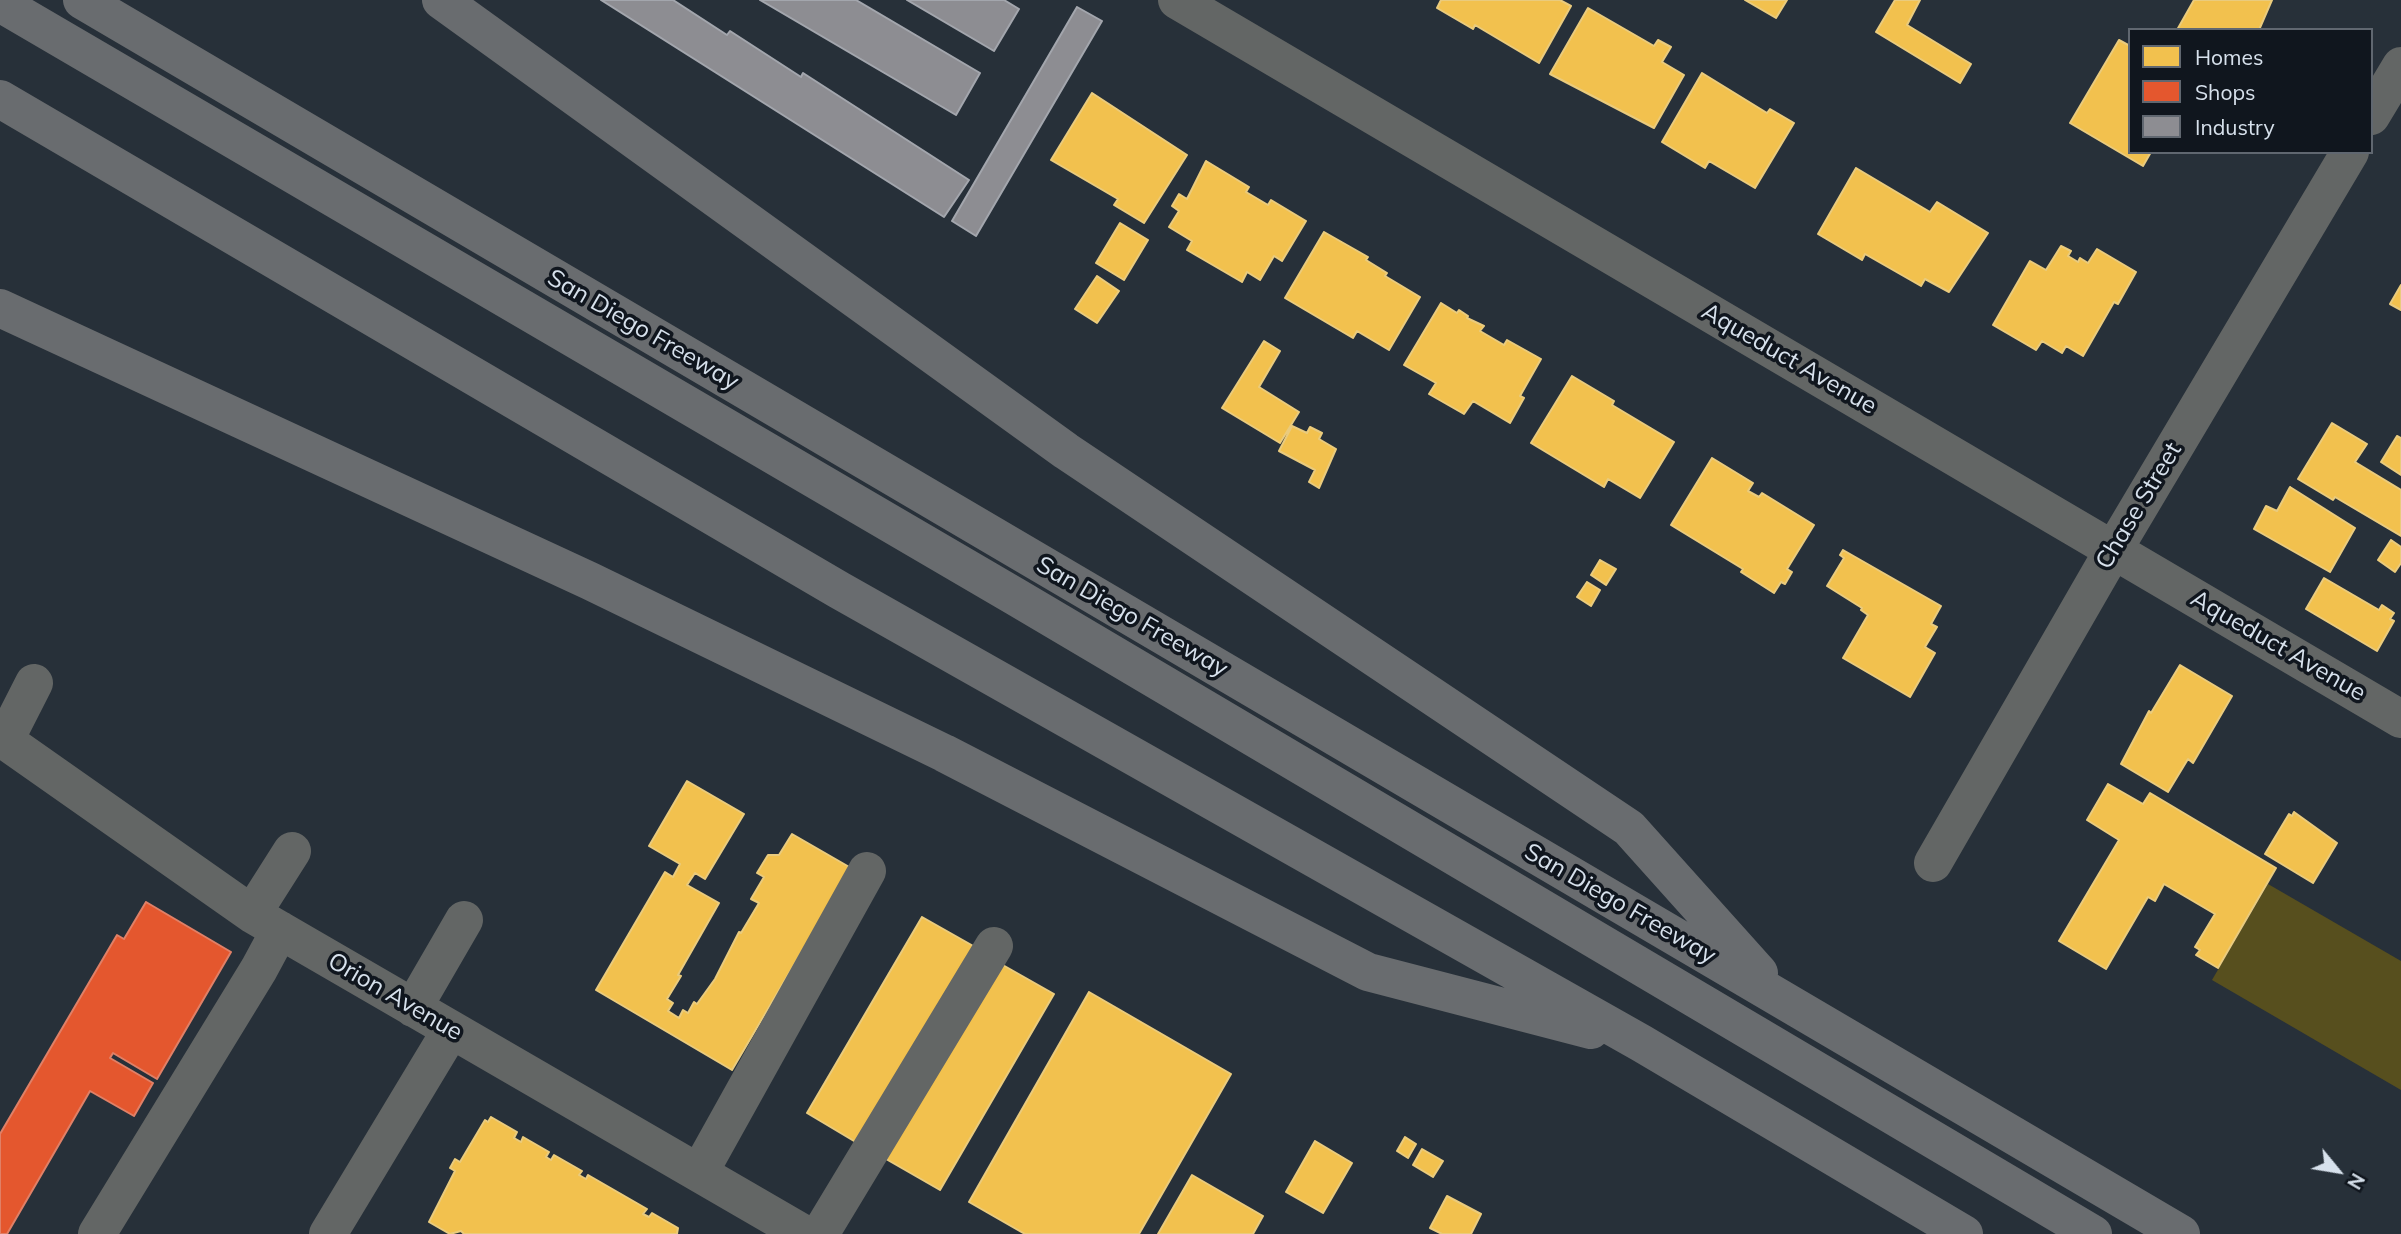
<!DOCTYPE html>
<html>
<head>
<meta charset="utf-8">
<style>
  body { margin:0 }
  #map { position:relative; width:2401px; height:1234px; overflow:hidden; background:#273039; font-family:Mulish,sans-serif }
  canvas { display:block }
  .legend { position:absolute; left:2128px; top:28px; width:245px; height:126px; box-sizing:border-box; background:#10161e; border:2px solid #606770; margin:0; padding:9px 12px; list-style:none; font-size:21px; color:#d7e1ec }
  .legend li { display:flex; align-items:center; gap:14px; height:35px }
  .legend b { width:35px; border:2px solid #606770 }
  .north { position:absolute; left:2303px; top:1136px; width:70px; height:70px; -webkit-text-stroke:5px #10161e; paint-order:stroke; rotate:120deg; font-size:19px; font-weight:700; line-height:28px; text-align:center; color:#d7e1ec }
  .north::after { content:''; display:block; margin:auto; width:24px; height:32px; background:#d7e1ec; clip-path:polygon(50% 0,100% 100%,50% 72%,0 100%) }
</style>
</head>
<body>
<div id="map">
<canvas width="2401" height="1234"></canvas>
<ul class="legend">
<li><b style="height:19px;background:#f2c14e"></b>Homes</li>
<li><b style="height:19px;background:#e4572e"></b>Shops</li>
<li><b style="height:19px;background:#8d8d92"></b>Industry</li>
</ul>
<div class="north">N</div>
</div>
<script>
const context = document.querySelector('canvas').getContext('2d');
context.lineJoin = 'round';
function paint(path, color) {
  context.fillStyle = color;
  context.fill(path, 'evenodd');
}
function shape(rows) {
  const path = new Path2D();
  for (const r of rows) {
    path.moveTo(r[0], r[1]);
    for (let i = 2; i < r.length; i += 2) path.lineTo(r[i], r[i + 1]);
  }
  return path;
}
function stroke(path, color, width, dash) {
  context.strokeStyle = color;
  context.lineWidth = width;
  context.lineCap = dash ? 'butt' : 'round';
  context.setLineDash(dash || []);
  context.stroke(path);
}
function label(font, color, halo, rows, align = 'center') {
  context.font = font + ' Mulish,sans-serif';
  context.lineWidth = 7;
  context.setLineDash([]);
  context.textBaseline = 'middle';
  context.strokeStyle = halo;
  context.fillStyle = color;
  for (const [text, x, y, turn = 0] of rows) {
    context.save();
    context.translate(x, y);
    context.rotate((+turn || 0) * Math.PI / 180);
    context.textAlign = isNaN(turn) ? turn : align;
    if (halo) context.strokeText(text, 0, 0);
    context.fillText(text, 0, 0);
    context.restore();
  }
}
const green = shape([
  [2268,884,2401,961,2401,1090,2212,980]
]);
const homes = shape([
  [1441,0,1560,0,1571,6,1539,63,1475,25,1473,29,1437,8,1441,0],
  [1745,0,1787,0,1776,18,1745,0],
  [1895,0,1920,0,1907,25,1971,64,1960,83,1876,32,1895,0],
  [2194,0,2272,0,2259,30,2177,30,2194,0],
  [1588,8,1654,46,1658,40,1671,47,1662,62,1684,75,1654,128,1550,74,1588,8],
  [2119,40,2130,46,2130,152,2151,152,2143,166,2070,123,2119,40],
  [1702,73,1767,113,1770,109,1794,123,1755,188,1709,161,1705,168,1662,142,1702,73],
  [1092,93,1187,155,1144,223,1114,205,1118,199,1051,160,1092,93],
  [1206,161,1249,187,1246,192,1268,205,1271,200,1306,221,1282,261,1274,256,1260,280,1247,272,1242,282,1187,250,1192,241,1169,227,1179,211,1172,206,1179,194,1187,199,1206,161],
  [1856,168,1930,212,1937,202,1988,233,1949,292,1925,279,1921,286,1865,254,1862,260,1818,234,1856,168],
  [1120,223,1148,240,1124,280,1096,263,1120,223],
  [1324,232,1368,257,1366,260,1387,273,1385,276,1420,297,1389,350,1357,331,1353,338,1285,298,1324,232],
  [2061,246,2071,251,2068,256,2078,262,2080,258,2088,263,2097,249,2136,272,2118,304,2114,302,2083,356,2066,346,2062,353,2042,341,2036,350,1993,325,2030,261,2046,270,2061,246],
  [1097,276,1119,291,1097,323,1075,309,1097,276],
  [2401,285,2401,310,2390,304,2401,285],
  [1441,303,1457,313,1459,310,1468,316,1467,318,1484,326,1480,331,1504,345,1507,340,1541,359,1520,396,1524,398,1510,423,1473,401,1464,414,1429,394,1436,383,1404,365,1441,303],
  [1264,341,1280,351,1259,387,1299,412,1280,443,1222,408,1264,341],
  [1572,376,1614,401,1612,405,1674,442,1640,498,1608,479,1604,487,1531,443,1572,376],
  [2332,423,2367,444,2355,462,2401,490,2401,536,2335,497,2333,500,2298,479,2332,423],
  [1292,426,1307,433,1310,427,1322,433,1319,439,1336,449,1319,488,1309,482,1315,470,1279,451,1292,426],
  [2397,436,2401,438,2401,475,2381,462,2397,436],
  [1712,458,1753,483,1748,491,1759,497,1762,493,1814,525,1787,569,1792,572,1785,584,1781,582,1774,593,1741,572,1743,569,1671,525,1712,458],
  [2290,487,2355,528,2330,572,2254,529,2266,506,2277,511,2290,487],
  [2391,540,2401,547,2401,563,2395,572,2378,560,2391,540],
  [1843,550,1941,606,1931,624,1937,627,1925,647,1935,653,1910,697,1843,658,1868,615,1861,610,1862,608,1827,586,1844,558,1840,555,1843,550],
  [1600,560,1616,569,1606,585,1591,575,1600,560],
  [2324,578,2379,610,2382,605,2394,613,2390,619,2394,621,2377,651,2306,609,2324,578],
  [1587,582,1600,590,1591,606,1577,597,1587,582],
  [2180,665,2232,696,2193,763,2188,759,2168,792,2121,764,2149,711,2151,713,2180,665],
  [687,781,744,814,705,879,695,873,687,885,719,903,678,975,681,976,667,999,673,1003,668,1011,679,1018,683,1010,688,1013,694,1002,697,1004,715,979,739,932,741,933,759,903,751,899,764,877,757,873,768,855,779,855,792,834,851,868,732,1070,596,990,665,872,673,877,680,864,649,846,687,781],
  [2108,784,2143,804,2150,793,2276,868,2218,968,2196,955,2200,950,2195,947,2215,914,2164,884,2155,901,2148,897,2106,969,2059,941,2119,840,2087,820,2108,784],
  [2294,812,2337,843,2313,883,2265,854,2289,814,2292,816,2294,812],
  [922,917,975,947,859,1144,807,1113,922,917],
  [1001,964,1054,994,940,1190,886,1159,1001,964],
  [1089,992,1231,1074,1139,1234,1025,1234,969,1202,1089,992],
  [491,1117,517,1132,514,1138,521,1142,523,1137,549,1152,546,1157,551,1160,554,1155,582,1171,579,1175,586,1179,588,1175,647,1209,643,1214,649,1217,652,1213,678,1228,677,1234,464,1234,461,1231,450,1234,429,1222,455,1171,450,1168,455,1159,460,1162,485,1120,488,1122,491,1117],
  [1405,1137,1416,1144,1408,1158,1397,1151,1405,1137],
  [1315,1141,1352,1163,1323,1213,1286,1192,1315,1141],
  [1422,1149,1443,1161,1433,1177,1413,1165,1422,1149],
  [1192,1175,1263,1216,1253,1234,1158,1234,1192,1175],
  [1447,1196,1481,1214,1471,1234,1442,1234,1430,1228,1447,1196]
]);
const shops = shape([
  [146,902,231,952,157,1079,113,1053,110,1058,153,1083,134,1116,90,1091,7,1234,0,1234,0,1134,117,935,124,939,146,902]
]);
const industry = shape([
  [601,0,673,0,727,35,730,31,801,77,803,73,969,180,944,217,601,0],
  [760,0,856,0,980,73,956,115,760,0],
  [907,0,1004,0,1019,9,994,51,907,0],
  [1077,7,1102,21,976,236,952,221,1077,7]
]);
const minor = shape([
  [1177,0,2401,719],
  [2371,116,2401,66],
  [0,737,252,914,804,1234],
  [5,740,34,683],
  [1933,863,2114,549,2350,152],
  [252,914,292,851],
  [413,1008,464,920],
  [699,1173,867,871],
  [97,1234,259,969,280,930],
  [328,1234,451,1030],
  [820,1234,994,946]
]);
const highway = shape([
  [82,0,2181,1234],
  [441,0,1066,451,1629,828,1759,973],
  [0,3,1016,597,2093,1234],
  [0,99,839,590,1641,1043,1964,1234],
  [0,308,590,581,944,753,1368,972,1591,1030]
]);
const streetNames = [
  ["San Diego Freeway",643,330,30],
  ["Aqueduct Avenue",1789,359,30],
  ["Chase Street",2139,506,-59],
  ["San Diego Freeway",1132,617,30],
  ["Aqueduct Avenue",2278,646,30],
  ["San Diego Freeway",1620,904,30],
  ["Orion Avenue",395,997,30]
];
paint(green, '#574f1e');
paint(homes, '#f2c14e');
stroke(homes, '#eacb7d', 2);
paint(shops, '#e4572e');
stroke(shops, '#e08067', 2);
paint(industry, '#8d8d92');
stroke(industry, '#a3a6ad', 2);
stroke(minor, '#636665', 38);
stroke(highway, '#696c6f', 38);
label('24px', '#d7e1ec', '#10161e', streetNames);
</script>
</body>
</html>
